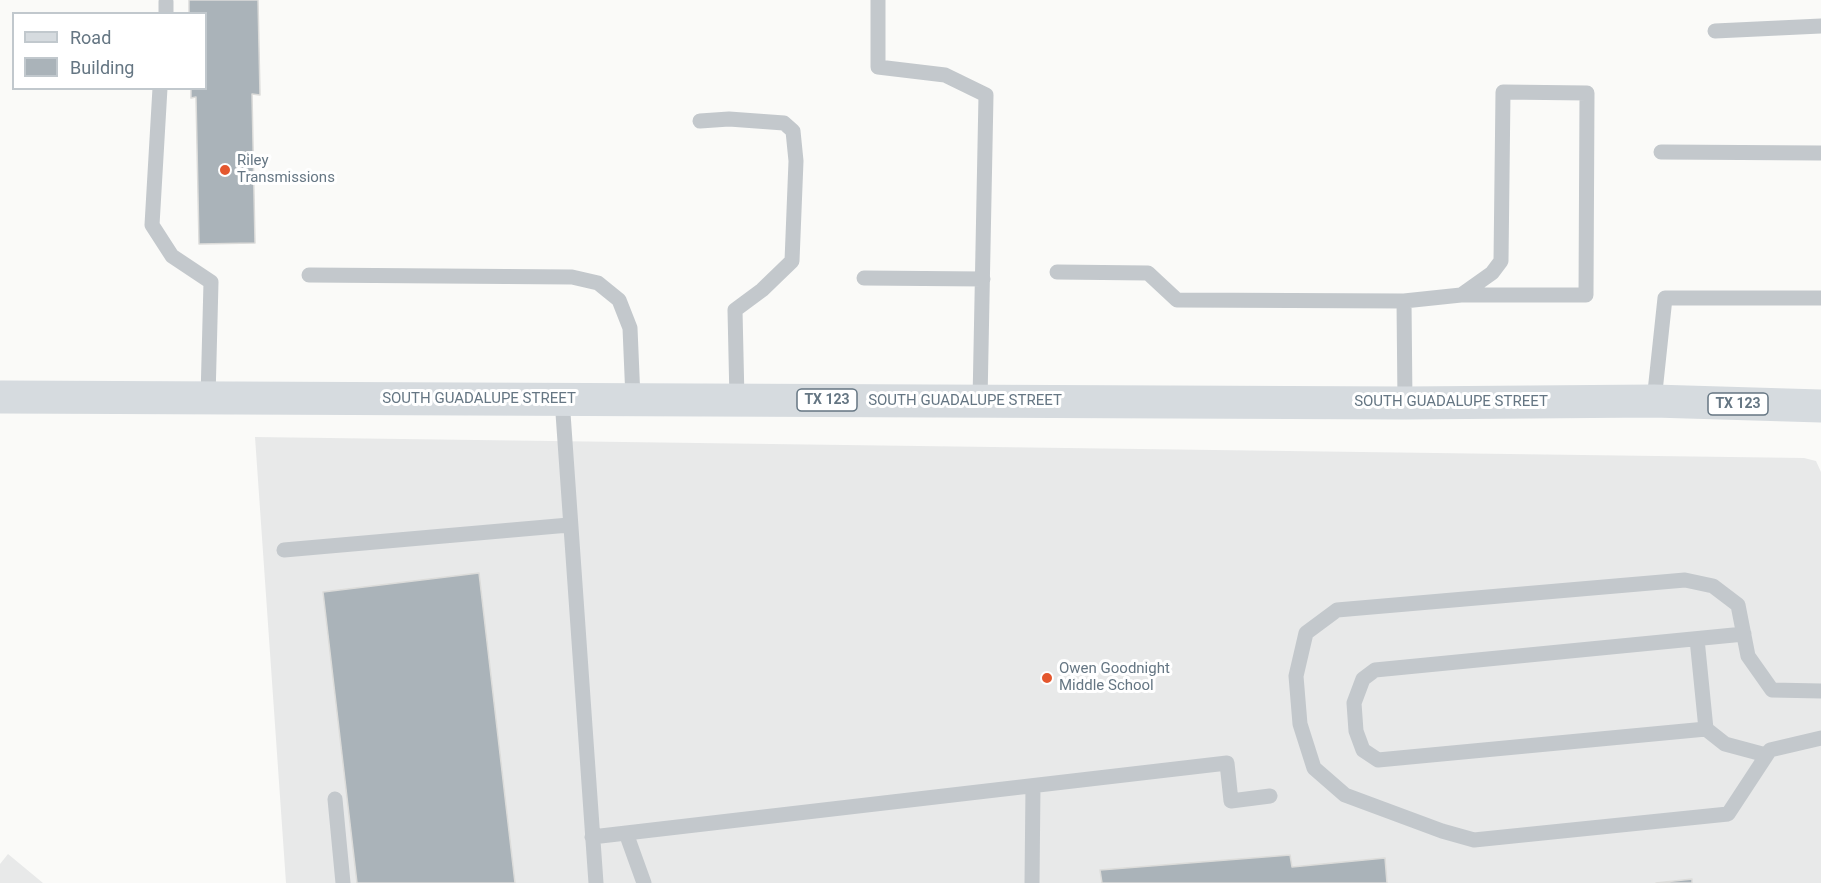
<!DOCTYPE html>
<html>
<head>
<meta charset="utf-8">
<style>
  body { margin:0 }
  #map { position:relative; width:1821px; height:883px; overflow:hidden; background:#fafaf8; font-family:Roboto,sans-serif }
  canvas { display:block }
  .legend { position:absolute; left:12px; top:12px; width:195px; height:78px; box-sizing:border-box; background:#fff; border:2px solid #c1c8cd; margin:0; padding:8px 10px; list-style:none; font-size:18px; color:#657683 }
  .legend li { display:flex; align-items:center; gap:12px; height:30px }
  .legend b { width:30px; border:2px solid #c1c8cd }
</style>
</head>
<body>
<div id="map">
<canvas width="1821" height="883"></canvas>
<ul class="legend">
<li><b style="height:8px;background:#d6dbdf"></b>Road</li>
<li><b style="height:16px;background:#aab3b9"></b>Building</li>
</ul>
</div>
<script>
const context = document.querySelector('canvas').getContext('2d');
context.lineJoin = 'round';
function paint(path, color) {
  context.fillStyle = color;
  context.fill(path, 'evenodd');
}
function shape(rows) {
  const path = new Path2D();
  for (const r of rows) {
    path.moveTo(r[0], r[1]);
    for (let i = 2; i < r.length; i += 2) path.lineTo(r[i], r[i + 1]);
  }
  return path;
}
function stroke(path, color, width, dash) {
  context.strokeStyle = color;
  context.lineWidth = width;
  context.lineCap = dash ? 'butt' : 'round';
  context.setLineDash(dash || []);
  context.stroke(path);
}
function label(font, color, halo, rows, align = 'center') {
  context.font = font + ' Roboto,sans-serif';
  context.lineWidth = 6;
  context.setLineDash([]);
  context.textBaseline = 'middle';
  context.strokeStyle = halo;
  context.fillStyle = color;
  for (const [text, x, y, turn = 0] of rows) {
    context.save();
    context.translate(x, y);
    context.rotate((+turn || 0) * Math.PI / 180);
    context.textAlign = isNaN(turn) ? turn : align;
    if (halo) context.strokeText(text, 0, 0);
    context.fillText(text, 0, 0);
    context.restore();
  }
}
const built = shape([
  [255,437,1804,458,1816,461,1821,472,1821,883,286,883],
  [8,854,43,883,0,883,0,864]
]);
const building = shape([
  [189,0,258,0,260,95,252,94,255,243,199,244,196,97,191,98,191,88,206,88,206,14,189,14,189,0],
  [479,573,515,883,357,883,323,592,479,573],
  [1290,855,1292,867,1385,858,1387,883,1102,883,1100,870,1290,855],
  [1692,879,1692,883,1656,883,1692,879]
]);
const service = shape([
  [878,0,878,67,945,75,986,95,980,401],
  [166,14,166,2],
  [1715,31,1821,26],
  [160,88,152,225,172,256,211,282,208,398],
  [700,121,729,119,784,123,793,131,796,161,792,261,762,290,735,310,737,400],
  [1661,152,1821,153],
  [1057,272,1148,273,1177,300,1404,301,1405,403],
  [309,275,572,277,598,283,619,300,630,328,633,399],
  [864,278,983,279],
  [1404,301,1461,295,1586,295,1587,93,1503,92,1501,261,1492,273,1461,295],
  [562,399,596,883],
  [1654,401,1665,298,1821,298],
  [284,550,569,525],
  [1744,634,1375,670,1363,679,1354,703,1356,731,1363,750,1378,760,1706,729,1725,744,1766,755],
  [1697,639,1706,729],
  [1821,691,1772,690,1748,656,1738,605,1713,586,1685,580,1337,610,1306,633,1296,676,1300,724,1314,768,1345,795,1442,831,1474,840,1728,814,1770,750,1821,738],
  [335,799,343,883],
  [626,833,644,883],
  [592,837,1227,763,1231,801,1270,796],
  [1032,883,1033,786]
]);
const primary = shape([
  [0,397,1405,403,1654,401,1821,406]
]);
const markers = [
  [225,170,6,"#e4572e"],
  [1047,678,6,"#e4572e"]
];
const shields = [
  [827,400,60],
  [1738,404,60]
];
const shieldNames = [
  ["TX 123",827,400],
  ["TX 123",1738,404]
];
const poiNames = [
  ["Riley",237,161],
  ["Transmissions",237,178],
  ["Owen Goodnight",1059,669],
  ["Middle School",1059,686]
];
const streetNames = [
  ["SOUTH GUADALUPE STREET",479,399],
  ["SOUTH GUADALUPE STREET",965,401],
  ["SOUTH GUADALUPE STREET",1451,402]
];
paint(built, '#e8e9e9');
paint(building, '#aab3b9');
stroke(building, '#dcdcda', 1.5);
stroke(service, '#c3c8cc', 15);
stroke(primary, '#d6dbdf', 33);
for (const [x, y, r, color] of markers) {
  const dot = new Path2D();
  dot.arc(x, y, r, 0, 2 * Math.PI);
  context.fillStyle = color;
  context.fill(dot);
  stroke(dot, '#fff', 2);
}
for (const [x, y, w] of shields) {
  const box = new Path2D();
  box.roundRect(x - w / 2, y - 11, w, 22, 4.5);
  context.fillStyle = '#fff';
  context.fill(box);
  stroke(box, '#657683', 1.5);
}
label('bold 14px', '#657683', null, shieldNames);
label('15px', '#657683', '#fff', poiNames, 'left');
label('15px', '#657683', '#fff', streetNames);
</script>
</body>
</html>
